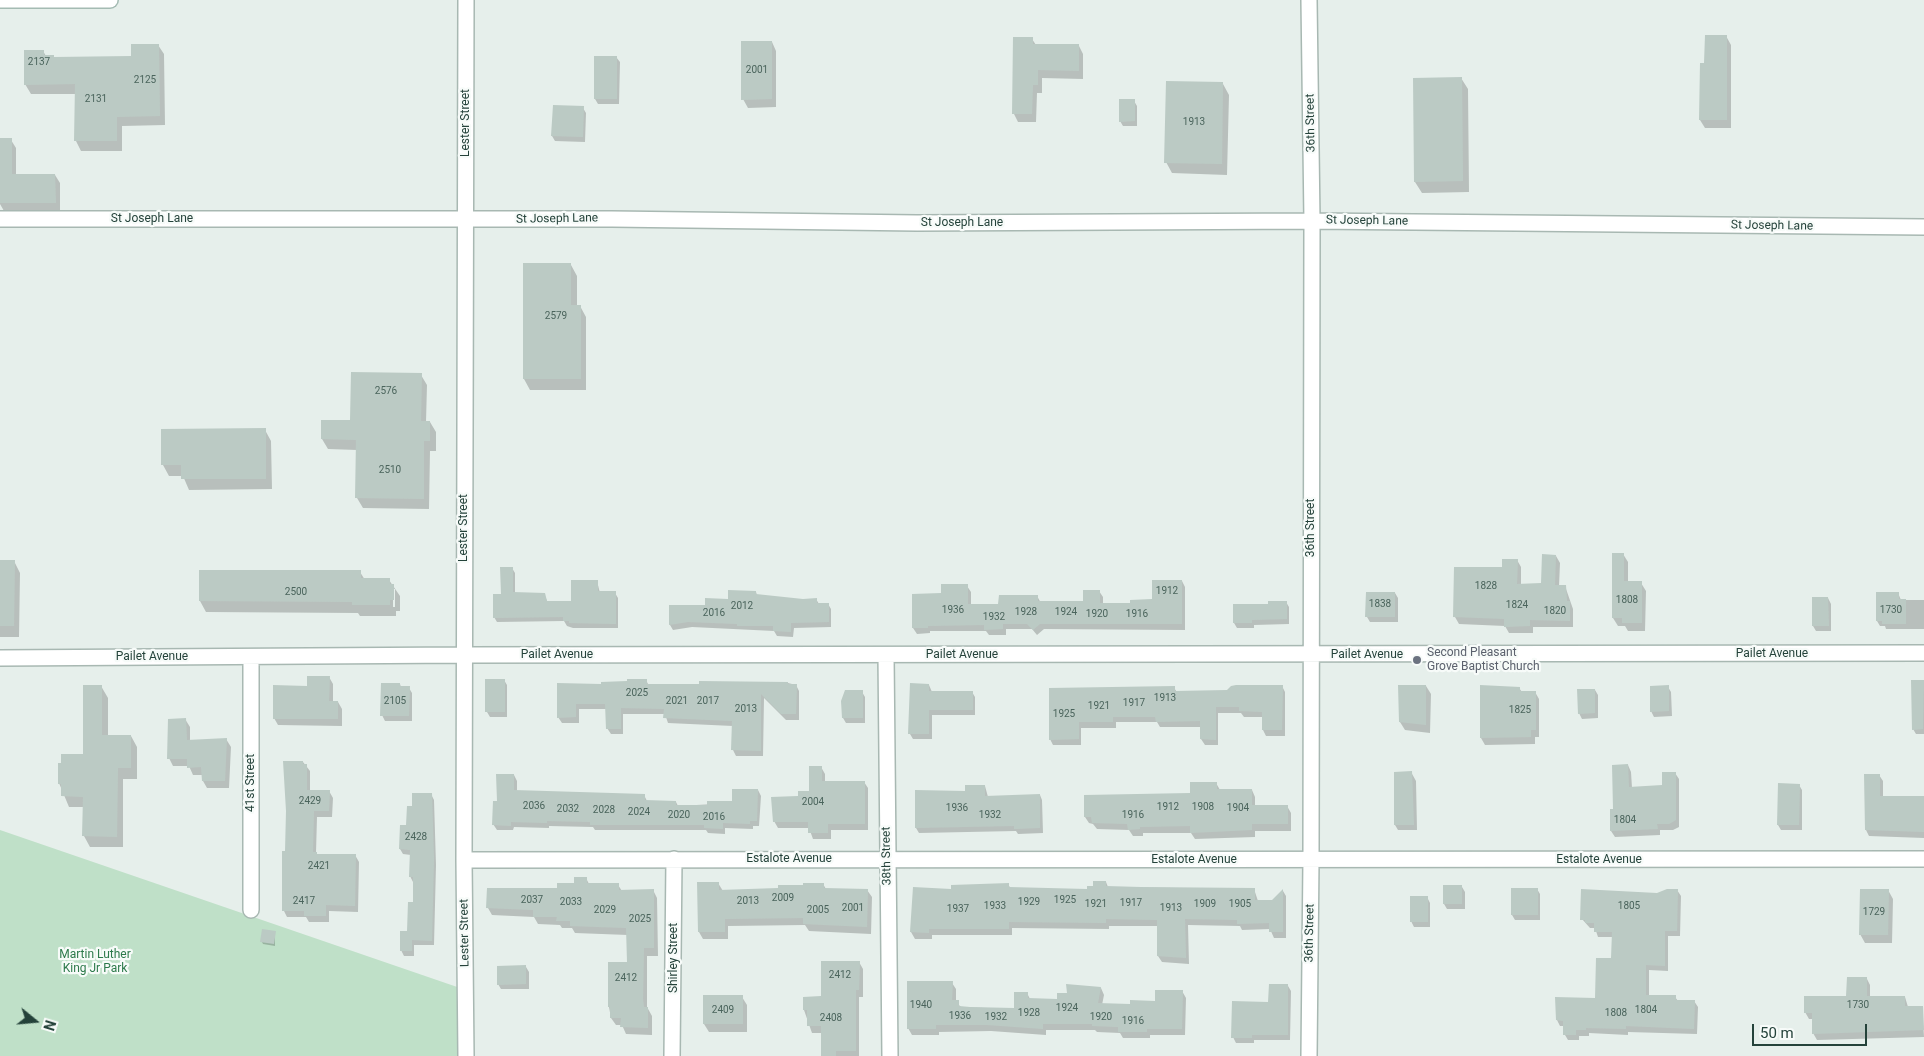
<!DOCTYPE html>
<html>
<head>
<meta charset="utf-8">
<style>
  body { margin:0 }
  #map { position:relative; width:1924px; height:1056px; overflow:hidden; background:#e6efeb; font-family:Roboto,sans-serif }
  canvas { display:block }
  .north { position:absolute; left:10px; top:996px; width:50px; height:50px; -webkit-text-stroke:4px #f7fbf9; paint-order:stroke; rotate:107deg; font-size:14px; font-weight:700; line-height:20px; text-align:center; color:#24423a }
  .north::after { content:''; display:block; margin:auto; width:18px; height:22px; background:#24423a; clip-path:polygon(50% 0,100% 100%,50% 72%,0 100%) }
  .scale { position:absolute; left:1752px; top:1024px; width:115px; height:22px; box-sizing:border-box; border:2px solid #24423a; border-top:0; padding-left:6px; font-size:15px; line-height:18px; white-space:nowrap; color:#24423a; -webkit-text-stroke:4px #f7fbf9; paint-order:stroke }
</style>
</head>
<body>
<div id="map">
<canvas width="1924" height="1056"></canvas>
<div class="north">N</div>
<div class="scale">50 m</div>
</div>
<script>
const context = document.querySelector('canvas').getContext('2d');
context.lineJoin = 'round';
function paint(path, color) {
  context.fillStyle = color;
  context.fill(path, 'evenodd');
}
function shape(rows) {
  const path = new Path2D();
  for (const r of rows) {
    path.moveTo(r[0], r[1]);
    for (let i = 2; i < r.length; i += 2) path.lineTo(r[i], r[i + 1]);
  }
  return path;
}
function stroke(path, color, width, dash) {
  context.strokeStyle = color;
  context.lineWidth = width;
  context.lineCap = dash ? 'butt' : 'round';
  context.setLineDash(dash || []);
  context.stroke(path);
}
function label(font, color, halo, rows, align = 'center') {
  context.font = font + ' Roboto,sans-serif';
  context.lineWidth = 4.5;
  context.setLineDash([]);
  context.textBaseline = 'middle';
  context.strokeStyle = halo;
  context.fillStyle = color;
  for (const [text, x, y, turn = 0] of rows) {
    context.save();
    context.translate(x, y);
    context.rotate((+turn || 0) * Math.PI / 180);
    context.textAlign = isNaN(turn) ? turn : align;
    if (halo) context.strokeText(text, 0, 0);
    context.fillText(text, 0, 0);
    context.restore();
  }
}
const green = shape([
  [0,830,463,989,459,1056,0,1056]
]);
const shadow = shape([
  [1726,36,1731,45,1731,128,1705,128,1700,120,1706,64],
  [1032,39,1036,45,1079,46,1083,54,1083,79,1042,78,1042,93,1037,93,1036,122,1018,122,1014,114],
  [772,42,776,51,776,107,748,108,743,99],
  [158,45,164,54,165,125,122,126,122,151,81,151,76,141,76,94,31,94,25,84,43,51,46,56,54,58,132,58],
  [616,57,620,62,619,104,598,104,595,99],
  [1461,78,1468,89,1469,192,1422,193,1415,182],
  [1223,84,1229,95,1227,175,1172,173,1166,162],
  [1134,101,1137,106,1137,126,1123,126,1120,121],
  [583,108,586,113,585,142,555,141,552,136],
  [0,140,11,140,16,148,16,175,55,175,60,183,60,211,4,211,0,204],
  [571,265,577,276,577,306,580,306,586,317,586,390,530,390,524,379],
  [421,375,427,385,426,422,430,422,436,432,436,451,430,451,429,509,363,508,357,498,357,450,328,449,322,439,322,421,351,421],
  [265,430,271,441,272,489,189,490,183,476,169,476,163,465],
  [1613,554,1623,554,1628,562,1628,583,1641,583,1646,591,1645,631,1628,631,1625,626,1618,626,1613,618],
  [1556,556,1560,563,1559,586,1565,586,1573,609,1573,627,1533,627,1533,633,1509,633,1505,626,1459,624,1455,617,1503,569,1517,560,1521,567,1521,585,1542,585],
  [0,561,14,561,20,573,19,637,0,637],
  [512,568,515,573,515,593,544,594,548,603,573,602,597,581,600,593,615,593,618,598,618,628,573,628,567,626,564,621,497,622,494,617],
  [200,571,360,572,365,580,389,580,400,596,400,611,396,611,396,616,360,616,358,613,206,612,200,601],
  [393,589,395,589,395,607,393,607],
  [1182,581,1185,587,1185,630,1044,629,1037,635,1032,629,1006,629,1006,635,989,635,986,631,930,631,930,633,917,634,913,628,942,595,967,586,971,592,971,605,1000,605,1037,596,1041,603,1084,602,1099,591,1103,597,1103,604,1131,604,1153,600],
  [756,592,757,595,803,601,816,599,819,604,828,604,831,609,831,627,794,628,793,637,777,636,774,631,692,627,673,630,670,625,670,606,706,606],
  [1395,593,1398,598,1398,622,1370,622,1367,617],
  [1898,593,1901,600,1924,600,1924,629,1886,629,1885,626,1880,626,1877,621],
  [1828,598,1831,604,1831,631,1816,631,1813,626],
  [1286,602,1289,607,1289,624,1254,625,1254,628,1237,628,1234,623,1269,605],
  [329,677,333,684,333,702,338,702,342,709,342,726,278,725,274,718,308,687],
  [486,680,504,680,507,685,507,717,490,717,487,712],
  [646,680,649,686,788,683,796,685,799,691,799,720,786,720,764,698,763,756,736,756,733,750,733,726,668,723,665,714,623,714,623,734,611,734,607,728,606,709,579,709,579,723,562,723,558,717,558,685,603,686],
  [1913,681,1924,681,1924,734,1916,734,1913,729],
  [400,684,401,687,409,688,412,693,412,721,385,721,382,715],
  [929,685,932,692,972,692,975,697,975,715,932,715,932,739,913,739,910,734],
  [101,686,108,698,108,736,131,736,137,747,137,779,123,779,123,847,90,847,84,836,84,807,69,807,59,783,84,755],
  [1282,686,1285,692,1285,736,1266,736,1263,730,1263,717,1244,717,1241,713,1218,713,1218,745,1205,745,1201,739,1201,727,1160,727,1157,722,1116,722,1116,728,1081,728,1081,745,1053,745,1050,739,1050,689,1174,688,1177,692,1228,692],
  [1426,686,1431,694,1430,733,1405,730,1400,722],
  [1668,687,1671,692,1672,716,1654,717,1651,711],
  [1519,688,1522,692,1535,692,1539,699,1539,737,1535,737,1535,744,1485,745,1481,738],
  [1595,690,1598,695,1598,718,1582,719,1579,713],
  [862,692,865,697,865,723,846,723,843,718,843,701],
  [185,719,190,727,190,741,226,739,231,747,229,788,207,788,203,781,203,775,193,775,189,766,173,766,169,758],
  [303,762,310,771,310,791,329,791,333,798,332,817,317,817,316,853,317,856,355,855,359,862,358,912,329,911,329,922,309,922,306,917,287,917,284,911,283,853,286,853],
  [1628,765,1631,772,1632,788,1663,786,1675,773,1679,779,1679,827,1673,830,1660,830,1660,835,1615,837,1611,831,1614,810],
  [821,767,825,774,825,782,864,782,868,788,868,830,831,830,831,839,813,839,809,828,778,828,774,821,800,797,810,792],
  [1411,772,1416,781,1417,830,1398,830,1395,825],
  [514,775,517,781,517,791,644,795,647,801,676,802,678,806,733,803,758,790,761,796,759,826,753,826,753,829,725,828,725,834,708,833,706,830,595,830,593,827,549,826,549,828,514,827,513,830,497,830,493,824,498,802],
  [1879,775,1883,781,1883,798,1924,797,1924,838,1869,836,1866,830],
  [1216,783,1220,790,1252,790,1255,797,1255,807,1287,806,1291,813,1291,831,1255,831,1255,837,1195,839,1191,833,1143,833,1143,836,1133,836,1129,830,1097,829,1093,824,1089,823,1085,817,1191,794],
  [1799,785,1802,790,1802,830,1781,830,1778,825],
  [985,786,988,797,1040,795,1042,800,1043,833,1018,834,1016,831,919,833,916,828,917,791,966,792],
  [431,794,434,800,436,865,434,945,414,945,414,956,404,956,401,950,408,932,414,903,413,882,410,876,411,855,403,854,400,849,401,826,408,826,413,808],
  [586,878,589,884,618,885,622,891,653,890,657,898,658,956,647,956,647,1007,652,1016,652,1035,626,1034,622,1025,616,1025,611,1018,609,1007,628,964,628,935,575,933,572,928,562,928,560,925,538,924,534,917,492,915,488,908,576,884],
  [1106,882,1108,887,1254,889,1258,901,1272,901,1283,891,1286,896,1286,938,1274,938,1270,929,1242,930,1240,926,1188,925,1189,964,1162,962,1158,956,1158,926,1109,926,1109,929,1012,928,1012,935,932,935,932,939,915,939,911,932,914,889,953,890,1008,885,1011,888,1088,890],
  [718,883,723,891,779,889,823,884,826,889,867,890,872,897,871,934,809,931,805,925,728,926,728,939,703,939,699,932],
  [1462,887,1465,892,1465,909,1447,909,1444,904],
  [1537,889,1540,894,1540,920,1515,920,1512,915],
  [1677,890,1681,896,1680,936,1668,936,1668,971,1649,970,1649,996,1675,997,1678,1001,1694,1001,1698,1007,1697,1034,1628,1032,1628,1035,1589,1033,1589,1036,1579,1036,1579,1040,1568,1040,1565,1035,1565,1026,1560,1026,1557,1020,1597,999,1612,959,1613,937,1598,937,1595,928,1590,928,1582,919],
  [1888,890,1893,899,1892,943,1865,943,1860,934],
  [1427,897,1430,903,1430,927,1414,927,1411,921],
  [275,932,275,946,263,944,262,942],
  [859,962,863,969,863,997,859,997,859,1056,822,1056,822,1033,812,1033,804,1010,822,998],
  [526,967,529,972,529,989,501,989,498,984],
  [1867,979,1870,985,1870,997,1905,997,1908,1007,1922,1007,1924,1037,1817,1040,1813,1033,1813,1019,1809,1019,1805,1012,1847,998],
  [952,983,956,989,956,1002,961,1007,1015,1009,1027,993,1030,999,1059,1000,1068,994,1101,988,1104,995,1102,1005,1132,1005,1156,1002,1182,991,1186,998,1185,1035,1150,1035,1150,1038,1123,1038,1120,1033,1097,1032,1095,1030,1046,1030,1046,1035,991,1031,939,1032,939,1035,912,1035,908,1028],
  [1288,986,1291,991,1290,1040,1254,1040,1254,1043,1236,1043,1233,1037],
  [742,997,747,1005,747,1032,709,1032,704,1024]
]);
const building = shape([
  [1705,35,1727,35,1727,120,1699,120,1700,63,1704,63],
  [1013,37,1033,37,1033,44,1079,44,1079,71,1038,70,1038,85,1033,85,1032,114,1012,114],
  [741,41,772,41,772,99,741,100],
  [131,44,159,44,160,116,117,117,117,141,74,141,75,84,24,85,24,50,44,50,44,55,54,55,54,57,131,56],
  [594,56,617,56,617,99,594,99],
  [1462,77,1463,181,1414,182,1413,78],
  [1166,81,1223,82,1222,164,1164,163],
  [1119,99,1135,99,1135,121,1119,122],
  [553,105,584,106,583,137,551,136],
  [0,138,12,138,12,174,55,174,56,203,0,203],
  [523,263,571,263,571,305,581,305,581,379,523,379],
  [351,372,422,373,421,421,430,421,430,441,424,441,424,499,355,498,356,440,321,439,321,420,350,420],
  [266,428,266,479,181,479,181,465,161,465,161,429],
  [1612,553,1624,553,1624,581,1642,581,1642,623,1622,623,1622,618,1612,618],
  [1542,554,1556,555,1555,585,1566,585,1567,601,1570,601,1570,621,1530,620,1530,626,1504,627,1504,619,1453,617,1454,567,1502,567,1502,559,1518,559,1517,584,1541,583],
  [0,560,15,560,14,626,0,626],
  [500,567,513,567,513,592,545,593,547,601,571,601,571,580,598,580,598,591,616,591,616,624,569,623,569,621,563,621,563,617,493,618,493,594,501,594],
  [199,570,361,570,361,578,390,578,390,584,394,584,394,600,390,600,390,605,352,605,352,602,199,601],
  [1152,580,1182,580,1182,624,1040,624,1033,630,1027,624,1003,624,1003,629,984,630,984,625,928,626,928,628,912,628,912,594,941,593,941,584,968,584,968,604,998,604,999,595,1038,595,1038,601,1083,601,1083,590,1100,590,1100,603,1130,603,1130,600,1152,599],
  [728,590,756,591,756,594,803,599,817,598,817,603,829,603,829,622,791,623,791,632,773,631,773,626,737,626,737,624,688,622,669,625,669,605,705,605,705,598,728,599],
  [1366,592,1395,592,1395,617,1365,617],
  [1876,592,1899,592,1899,599,1906,599,1906,624,1882,624,1882,621,1876,621],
  [1812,597,1828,597,1829,626,1812,626],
  [1268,601,1287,601,1287,619,1252,620,1252,623,1233,623,1233,604,1268,604],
  [307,676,330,676,329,701,338,701,338,719,273,719,273,685,307,686],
  [485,679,505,679,505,712,485,712],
  [627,679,647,679,647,684,699,684,699,681,788,682,788,684,797,684,796,714,781,714,761,694,761,751,731,750,732,721,663,718,664,709,621,708,621,729,606,729,605,704,576,704,576,717,557,718,557,683,601,684,601,682,627,681],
  [1911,680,1924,680,1923,729,1912,730],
  [381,683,400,683,400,686,410,686,409,716,380,716],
  [910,683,929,684,929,691,973,691,973,710,929,710,929,734,908,734],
  [83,685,102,685,102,735,131,735,131,768,118,768,117,837,82,836,83,797,61,796,61,784,58,784,58,763,61,763,61,754,83,754],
  [1236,685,1283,685,1282,730,1262,730,1262,712,1239,711,1239,707,1216,707,1216,740,1200,739,1200,721,1156,722,1155,717,1113,717,1113,722,1079,722,1079,739,1049,740,1049,688,1175,686,1175,691,1227,690,1231,686],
  [1398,685,1426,685,1426,725,1399,722],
  [1480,685,1520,687,1520,691,1536,691,1536,730,1531,730,1531,737,1480,738],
  [1669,685,1669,711,1650,712,1650,686],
  [1577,689,1595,689,1595,713,1578,714],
  [845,690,863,690,863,718,842,718,841,701],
  [186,718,187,740,227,738,225,781,202,781,201,767,187,768,187,759,167,759,168,719],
  [283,761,303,761,303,764,307,764,307,790,330,790,329,811,314,811,313,852,317,852,317,854,356,854,355,906,326,905,326,916,304,916,304,911,282,911,282,851,285,851,286,811],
  [1628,764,1629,787,1662,785,1662,772,1676,772,1676,820,1669,824,1657,824,1658,829,1610,831,1610,809,1613,809,1612,765],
  [809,766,822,766,822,781,865,781,865,824,828,824,828,833,808,833,808,822,773,822,771,797,798,796,798,791,809,791],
  [1412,771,1414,825,1394,825,1394,772],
  [496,774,514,774,514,790,645,794,645,800,676,801,676,805,707,805,707,801,732,801,732,789,758,789,757,821,750,821,750,824,723,823,723,829,704,828,704,825,590,825,590,822,547,821,547,823,511,822,511,826,492,825,493,801,497,801],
  [1864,774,1880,774,1880,796,1924,796,1924,832,1865,830],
  [1190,782,1217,782,1217,789,1252,789,1252,805,1288,805,1288,824,1252,824,1252,830,1190,833,1190,826,1140,827,1140,829,1128,830,1127,824,1092,823,1091,817,1084,817,1084,795,1190,793],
  [1778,783,1800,784,1799,825,1777,825],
  [965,785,985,785,985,796,1040,794,1040,828,1014,829,1014,826,915,828,915,790,965,791],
  [412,793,432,793,434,859,432,941,412,940,412,951,400,951,400,931,407,931,408,902,413,902,413,877,409,877,410,850,399,849,400,825,406,825,407,806,412,806],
  [574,877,587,877,587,883,619,883,619,890,654,889,654,948,644,948,643,999,644,1007,648,1007,648,1028,620,1027,621,1018,610,1018,610,1007,608,1007,608,962,627,962,626,928,570,926,570,921,556,921,557,917,533,917,533,910,486,908,487,888,557,888,557,883,574,883],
  [1093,881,1106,881,1106,886,1141,887,1255,888,1255,900,1272,900,1283,889,1283,932,1269,932,1269,923,1237,924,1237,920,1185,919,1186,958,1157,956,1157,920,1106,919,1106,923,1009,922,1009,929,929,929,929,933,910,932,913,887,951,889,951,885,1009,883,1009,887,1087,889,1087,886,1093,886],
  [697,882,719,882,719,890,778,888,778,885,803,885,803,883,824,883,824,888,868,889,867,927,803,924,803,918,725,919,725,932,698,932],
  [1443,885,1462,885,1462,904,1443,904],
  [1511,888,1538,888,1538,915,1511,915],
  [1581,889,1657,893,1667,889,1678,889,1677,931,1665,931,1665,966,1646,965,1646,995,1676,995,1676,1000,1695,1000,1694,1029,1626,1026,1626,1029,1586,1028,1586,1030,1576,1030,1576,1035,1563,1035,1563,1021,1556,1020,1555,997,1595,998,1596,958,1611,958,1612,932,1594,932,1594,923,1585,923,1585,920,1580,920],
  [1860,889,1889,889,1888,935,1859,935],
  [1410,896,1428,896,1428,922,1410,922],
  [262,929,276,931,274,944,260,942],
  [821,961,860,961,859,990,856,990,856,1051,836,1051,836,1056,821,1056,821,1026,807,1026,807,1010,803,1010,803,997,821,996],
  [526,965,526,984,497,985,497,966],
  [1847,977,1867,977,1867,996,1905,996,1905,1006,1923,1006,1924,1030,1812,1034,1812,1013,1804,1013,1804,996,1846,996],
  [907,981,953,981,952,1000,959,1000,959,1006,970,1007,1014,1008,1014,992,1028,992,1028,998,1057,999,1057,993,1067,993,1066,984,1101,987,1098,1003,1130,1004,1130,1000,1155,1001,1155,990,1183,990,1182,1029,1147,1029,1147,1032,1118,1032,1118,1027,1092,1026,1092,1024,1043,1024,1043,1029,987,1025,936,1025,936,1029,907,1029],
  [1269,984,1288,984,1288,1035,1252,1035,1252,1038,1231,1038,1232,1001,1268,1002],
  [703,995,743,995,743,1024,703,1024]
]);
const minor = shape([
  [0,219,612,219,917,223,1312,221,1924,227],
  [886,655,890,1056],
  [0,658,464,655,1924,653],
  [464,860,1924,859],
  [251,910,251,657],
  [466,1056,464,860,466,0],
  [672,1056,674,859],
  [1309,1056,1311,860,1312,221,1309,0]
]);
const secondary = shape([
  [0,0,110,0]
]);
const markers = [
  [1417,660,5,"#6b7280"]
];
const numberNames = [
  ["2137",39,62],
  ["2001",757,70],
  ["2125",145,80],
  ["2131",96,99],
  ["1913",1194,122],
  ["2579",556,316],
  ["2576",386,391],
  ["2510",390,470],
  ["1828",1486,586],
  ["1912",1167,591],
  ["2500",296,592],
  ["1808",1627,600],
  ["1838",1380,604],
  ["1824",1517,605],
  ["2012",742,606],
  ["1936",953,610],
  ["1730",1891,610],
  ["1820",1555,611],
  ["1928",1026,612],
  ["1924",1066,612],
  ["2016",714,613],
  ["1920",1097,614],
  ["1916",1137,614],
  ["1932",994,617],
  ["2025",637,693],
  ["1913",1165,698],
  ["2105",395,701],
  ["2021",677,701],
  ["2017",708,701],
  ["1917",1134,703],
  ["1921",1099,706],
  ["2013",746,709],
  ["1825",1520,710],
  ["1925",1064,714],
  ["2429",310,801],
  ["2004",813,802],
  ["2036",534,806],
  ["1912",1168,807],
  ["1908",1203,807],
  ["1936",957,808],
  ["1904",1238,808],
  ["2032",568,809],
  ["2028",604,810],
  ["2024",639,812],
  ["2020",679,815],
  ["1932",990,815],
  ["1916",1133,815],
  ["2016",714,817],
  ["1804",1625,820],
  ["2428",416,837],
  ["2421",319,866],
  ["2009",783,898],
  ["2037",532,900],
  ["1925",1065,900],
  ["2417",304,901],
  ["2013",748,901],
  ["2033",571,902],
  ["1929",1029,902],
  ["1917",1131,903],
  ["1921",1096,904],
  ["1909",1205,904],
  ["1905",1240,904],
  ["1933",995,906],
  ["1805",1629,906],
  ["2001",853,908],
  ["1913",1171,908],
  ["1937",958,909],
  ["2029",605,910],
  ["2005",818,910],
  ["1729",1874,912],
  ["2025",640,919],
  ["2412",840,975],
  ["2412",626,978],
  ["1940",921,1005],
  ["1730",1858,1005],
  ["1924",1067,1008],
  ["2409",723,1010],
  ["1804",1646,1010],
  ["1928",1029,1013],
  ["1808",1616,1013],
  ["1936",960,1016],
  ["1932",996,1017],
  ["1920",1101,1017],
  ["2408",831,1018],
  ["1916",1133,1021]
];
const streetNames = [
  ["Lester Street",466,123,-90],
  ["36th Street",1311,123,-91],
  ["St Joseph Lane",152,219],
  ["St Joseph Lane",557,219,-1],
  ["St Joseph Lane",1367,221,1],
  ["St Joseph Lane",962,223],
  ["St Joseph Lane",1772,226,1],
  ["Lester Street",464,528,-90],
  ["36th Street",1311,528,-90],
  ["Pailet Avenue",1772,654],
  ["Pailet Avenue",557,655],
  ["Pailet Avenue",962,655],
  ["Pailet Avenue",1367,655],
  ["Pailet Avenue",152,657],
  ["41st Street",251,783,-90],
  ["38th Street",887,856,-91],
  ["Estalote Avenue",789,859],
  ["Estalote Avenue",1194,860],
  ["Estalote Avenue",1599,860],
  ["Lester Street",465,933,-91],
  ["36th Street",1310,933,-89],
  ["Shirley Street",674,958,-90]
];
const worshipNames = [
  ["Second Pleasant",1427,653],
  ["Grove Baptist Church",1427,667]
];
const parkNames = [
  ["Martin Luther",95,955],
  ["King Jr Park",95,969]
];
paint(green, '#bfe0c8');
paint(shadow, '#0003');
paint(building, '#bbcac4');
stroke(minor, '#a8b8b2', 18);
stroke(secondary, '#a4bbb3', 18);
stroke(minor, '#fff', 15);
stroke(secondary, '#fff', 15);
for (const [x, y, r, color] of markers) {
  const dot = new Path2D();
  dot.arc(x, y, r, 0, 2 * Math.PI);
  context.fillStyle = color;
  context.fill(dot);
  stroke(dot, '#f7fbf9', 2);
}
label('10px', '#4a645c', null, numberNames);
label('12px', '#24423a', '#f7fbf9', streetNames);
label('12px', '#5b616d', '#f7fbf9', worshipNames, 'left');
label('12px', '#2d7a4b', '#f7fbf9', parkNames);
</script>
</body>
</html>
